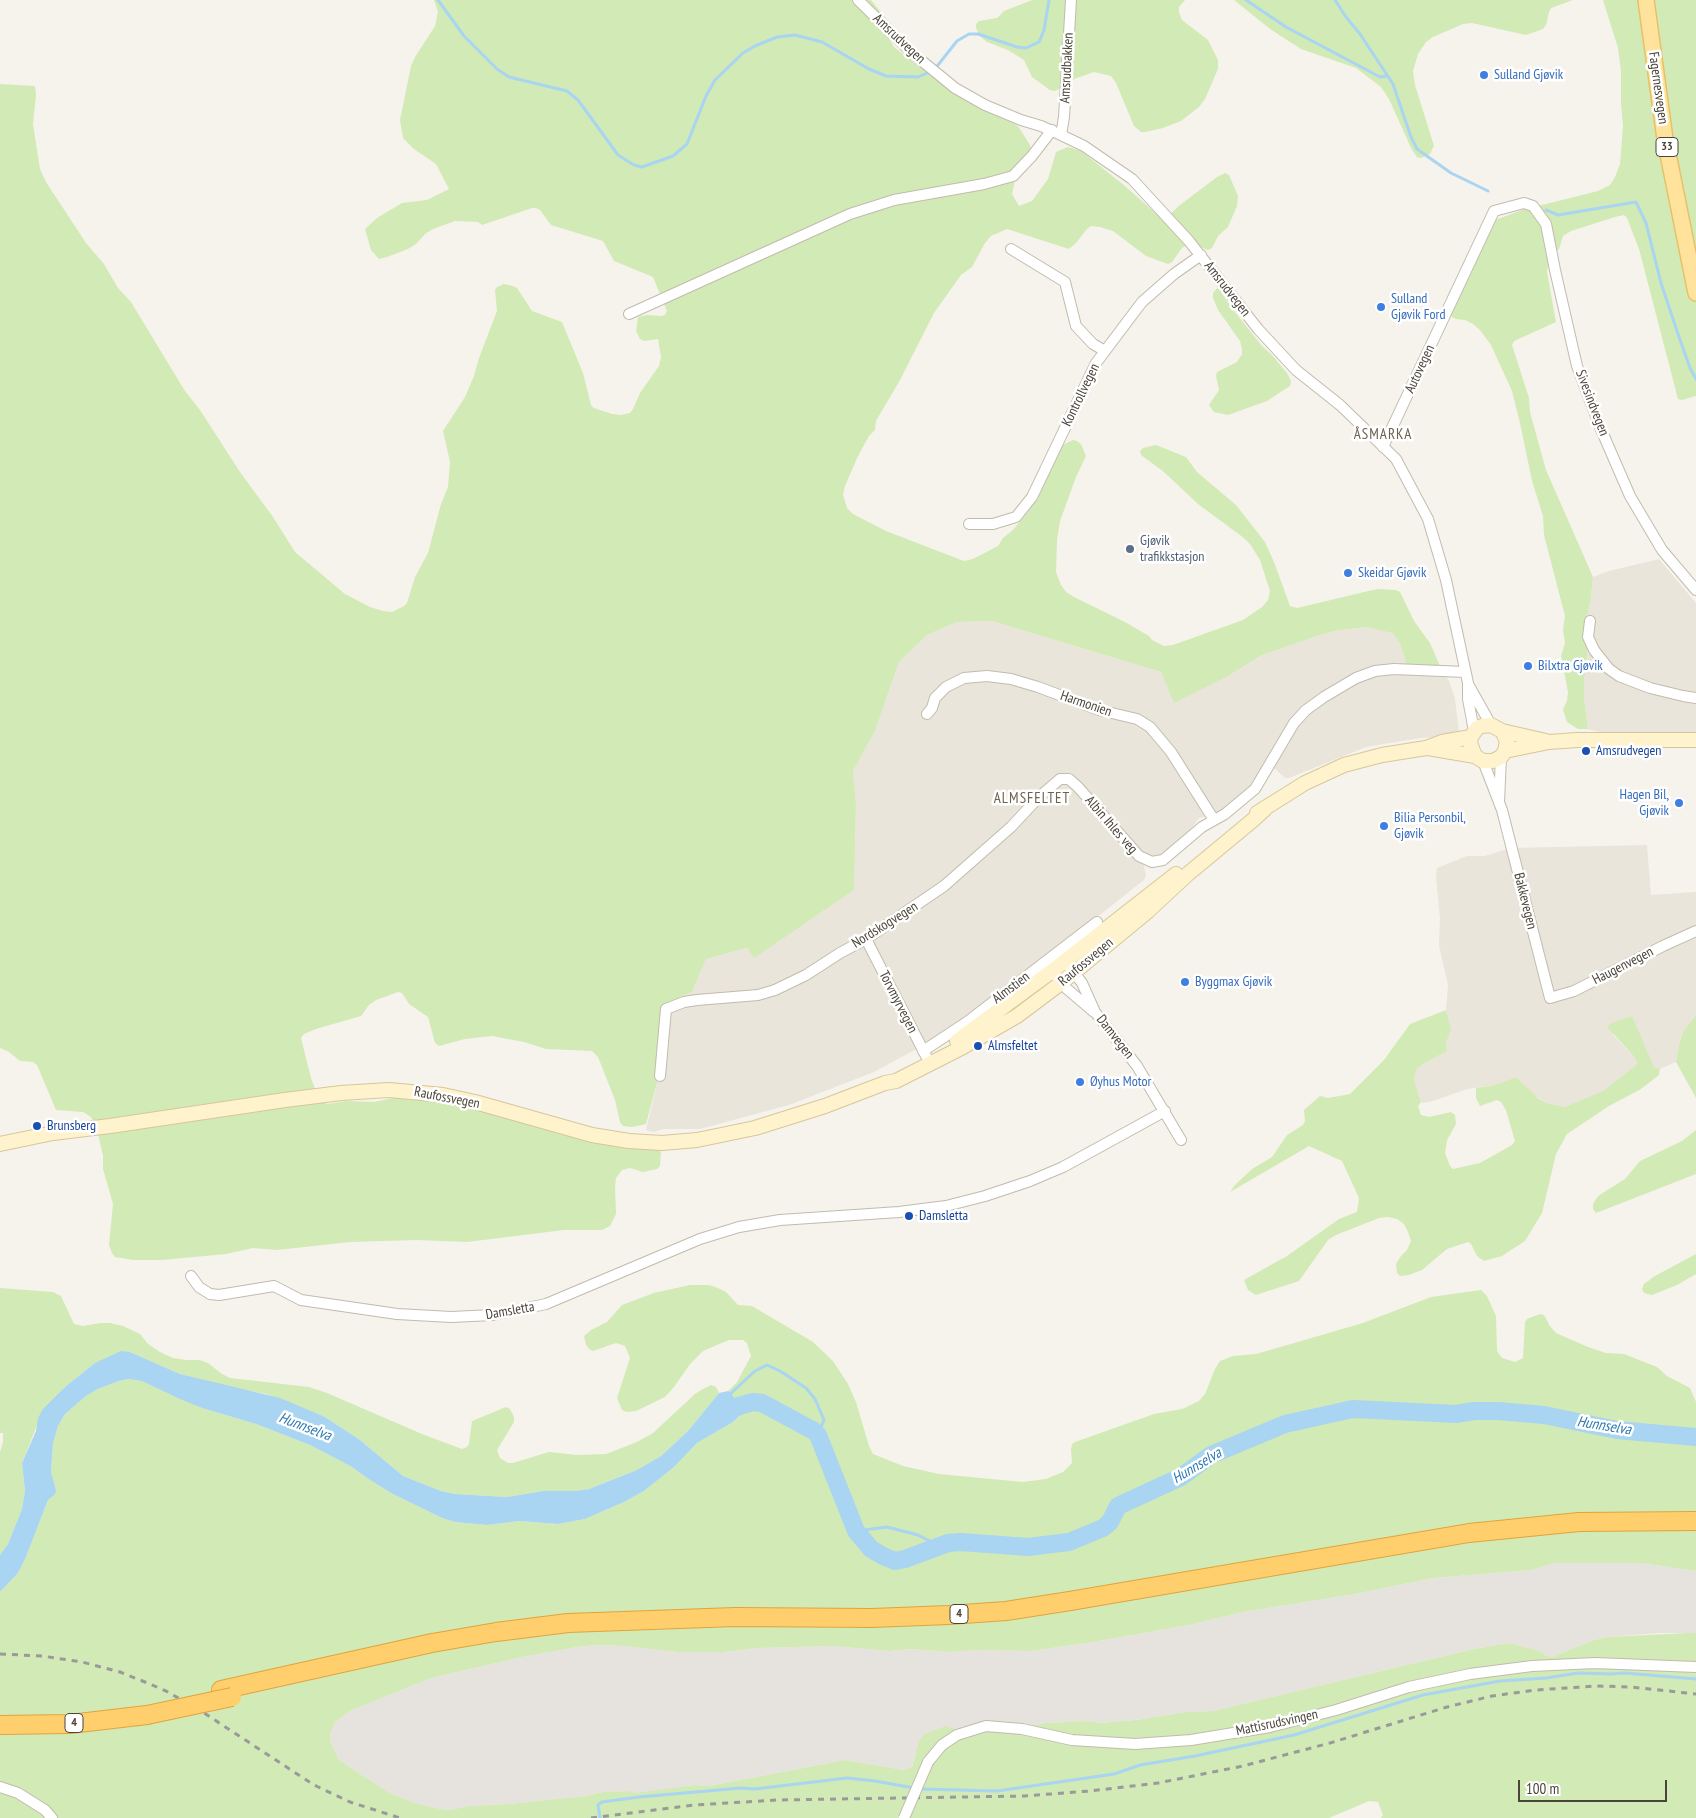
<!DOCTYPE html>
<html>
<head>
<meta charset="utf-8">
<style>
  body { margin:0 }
  #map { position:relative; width:1696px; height:1818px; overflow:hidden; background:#f6f3ec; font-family:"PT Sans Narrow",sans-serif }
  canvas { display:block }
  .scale { position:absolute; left:1518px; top:1780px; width:149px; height:22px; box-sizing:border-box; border:2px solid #4b4439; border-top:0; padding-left:6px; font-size:15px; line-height:18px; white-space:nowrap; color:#4b4439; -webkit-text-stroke:4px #fff; paint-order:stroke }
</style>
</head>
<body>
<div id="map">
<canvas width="1696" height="1818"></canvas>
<div class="scale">100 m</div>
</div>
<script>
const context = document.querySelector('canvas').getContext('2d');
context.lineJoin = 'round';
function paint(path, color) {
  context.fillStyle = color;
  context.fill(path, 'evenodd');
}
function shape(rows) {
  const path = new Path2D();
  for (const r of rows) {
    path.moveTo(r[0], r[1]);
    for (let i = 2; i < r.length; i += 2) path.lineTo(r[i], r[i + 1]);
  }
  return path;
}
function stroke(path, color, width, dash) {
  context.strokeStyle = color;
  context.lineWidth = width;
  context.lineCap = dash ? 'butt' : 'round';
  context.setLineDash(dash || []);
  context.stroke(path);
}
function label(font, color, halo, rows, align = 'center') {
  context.font = font + ' "PT Sans Narrow",sans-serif';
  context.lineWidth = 5;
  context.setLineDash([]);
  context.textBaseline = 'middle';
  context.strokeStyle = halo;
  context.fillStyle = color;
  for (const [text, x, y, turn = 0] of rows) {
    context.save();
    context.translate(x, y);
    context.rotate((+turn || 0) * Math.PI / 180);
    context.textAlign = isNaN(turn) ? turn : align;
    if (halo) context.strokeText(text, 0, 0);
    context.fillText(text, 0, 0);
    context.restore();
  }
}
const residential = shape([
  [1659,559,1696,603,1696,732,1671,735,1606,734,1588,729,1584,697,1584,633,1591,597,1593,577,1609,571],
  [992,621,1161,672,1174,702,1228,676,1262,655,1317,636,1334,631,1367,627,1389,631,1393,633,1400,644,1407,661,1443,673,1449,681,1455,699,1459,732,1439,737,1420,738,1366,747,1289,778,1285,778,1272,766,1234,806,1217,814,1199,818,1188,833,1169,852,1157,858,1148,856,1143,862,1146,875,1144,880,1077,933,954,1026,931,1041,874,1072,789,1105,700,1129,663,1129,654,1132,646,1130,659,1075,669,1006,675,999,692,992,706,959,747,948,754,957,854,890,856,804,853,771,875,731,899,662,927,635,957,622],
  [1647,845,1651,895,1696,892,1696,1015,1683,1032,1679,1045,1676,1062,1660,1069,1654,1067,1631,1016,1613,1035,1632,1054,1637,1062,1635,1066,1603,1091,1586,1099,1565,1107,1547,1103,1532,1094,1516,1077,1495,1085,1467,1089,1433,1101,1424,1103,1421,1102,1414,1079,1416,1070,1423,1064,1447,1051,1446,1042,1450,1030,1446,1010,1448,985,1439,945,1440,918,1436,877,1437,868,1467,856,1485,856,1511,848]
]);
const industrial = shape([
  [1554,1563,1641,1563,1696,1571,1696,1633,1659,1633,1608,1637,1594,1640,1552,1657,1547,1656,1540,1651,1509,1643,1474,1649,1213,1711,1186,1712,1136,1720,1100,1723,1086,1721,1045,1723,1037,1725,954,1729,946,1726,915,1754,912,1767,904,1770,845,1760,709,1786,695,1785,636,1794,627,1791,603,1792,586,1796,509,1804,468,1806,450,1810,441,1809,414,1803,388,1792,339,1760,331,1743,330,1734,335,1722,350,1711,431,1678,522,1657,577,1647,596,1645,623,1646,678,1652,724,1652,756,1648,834,1646,889,1651,911,1649,948,1652,975,1650,1031,1651,1087,1643,1189,1625,1243,1612,1355,1594,1433,1578,1532,1570]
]);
const green = shape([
  [434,0,871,0,888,21,892,29,891,42,894,47,952,92,1018,126,1030,145,1032,154,1016,176,1012,194,1019,206,1032,201,1048,179,1056,152,1068,147,1081,151,1125,186,1162,219,1166,218,1180,205,1217,177,1225,173,1229,175,1238,196,1237,206,1228,227,1218,236,1212,248,1208,250,1190,243,1182,248,1172,262,1168,264,1146,256,1113,231,1100,227,1091,226,1087,229,1076,243,1069,249,1007,229,991,236,985,243,972,267,961,275,934,313,900,380,876,421,875,430,869,436,858,456,845,486,843,495,847,508,853,514,886,531,964,561,973,559,998,546,1003,538,1013,530,1028,512,1040,493,1055,454,1060,446,1073,440,1077,441,1081,444,1086,456,1076,477,1060,521,1057,540,1056,572,1061,585,1066,592,1074,597,1125,622,1149,636,1152,640,1164,646,1173,645,1243,620,1262,607,1268,600,1270,591,1260,560,1250,544,1244,538,1198,504,1164,472,1141,455,1140,451,1143,448,1156,445,1186,457,1197,472,1236,505,1265,542,1274,562,1290,606,1297,608,1377,589,1396,590,1400,592,1414,621,1430,643,1443,673,1405,666,1406,661,1400,644,1393,633,1366,627,1334,631,1317,636,1262,655,1228,676,1174,703,1161,672,992,621,957,622,927,635,899,662,875,731,853,771,856,804,854,890,754,958,747,948,706,959,692,992,675,999,669,1006,659,1075,646,1124,632,1127,623,1126,620,1122,615,1100,598,1057,592,1051,546,1049,524,1042,492,1036,465,1039,439,1046,435,1043,428,1017,409,1004,402,993,398,992,376,1000,369,1005,361,1016,316,1029,304,1034,301,1038,311,1078,319,1099,327,1104,346,1101,374,1102,393,1098,429,1099,457,1104,512,1118,562,1135,658,1149,661,1152,660,1166,657,1169,643,1172,630,1168,622,1170,616,1178,615,1187,616,1214,610,1226,602,1230,564,1230,467,1242,416,1240,350,1242,277,1250,253,1248,226,1254,162,1260,133,1260,115,1257,112,1253,109,1245,113,1204,103,1169,103,1156,98,1134,91,1117,83,1112,56,1110,37,1065,33,1062,20,1061,9,1052,0,1048,0,84,35,86,36,95,33,124,40,169,46,182,86,243,104,264,118,288,131,302,185,391,200,410,240,472,273,517,295,552,345,594,370,607,383,611,392,612,404,606,407,603,415,577,428,553,441,504,448,487,450,462,443,431,465,397,474,376,479,358,497,311,495,290,497,287,504,284,513,286,517,288,532,311,562,322,583,373,591,405,594,408,612,414,621,415,630,413,633,409,640,393,659,366,661,357,658,339,644,341,640,339,636,331,638,317,647,315,661,316,665,315,667,311,653,277,614,261,603,241,551,225,540,210,536,208,532,208,482,225,478,222,455,221,433,229,425,234,416,244,408,249,387,257,379,259,371,250,365,229,377,218,402,203,427,200,449,189,436,164,414,149,403,138,400,120,411,66,415,57,435,26,438,12],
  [1032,0,1185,0,1179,7,1179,12,1182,20,1208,40,1218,60,1218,69,1205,99,1199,107,1181,121,1163,128,1145,132,1141,132,1134,126,1116,83,1111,76,1094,72,1074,79,1063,87,1055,91,1050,90,1032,77,1024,60,1008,50,987,42,980,36,976,28,976,24,979,21,997,18,1004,11],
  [1234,0,1573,0,1551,8,1549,12,1546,25,1543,29,1526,35,1472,23,1463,24,1433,37,1426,42,1418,54,1413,71,1415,85,1434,146,1430,154,1421,158,1417,157,1412,150,1389,99,1381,87,1356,68,1301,49,1270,29],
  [1603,0,1696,0,1696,396,1682,400,1678,399,1639,249,1627,218,1624,215,1615,217,1571,231,1563,236,1559,249,1549,258,1547,272,1556,322,1514,341,1512,345,1529,398,1530,412,1546,470,1593,577,1591,597,1584,633,1587,646,1587,656,1584,678,1584,697,1588,729,1578,729,1567,722,1563,709,1567,701,1568,692,1561,656,1565,643,1563,630,1565,616,1544,535,1543,516,1532,481,1520,423,1512,391,1491,345,1480,330,1473,324,1465,320,1456,319,1448,315,1487,223,1522,210,1598,191,1610,185,1615,177,1620,164,1623,126,1621,103,1621,71,1618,48],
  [1218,287,1231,307,1262,346,1272,355,1287,373,1291,381,1290,386,1267,401,1228,415,1214,412,1209,405,1219,390,1216,376,1217,372,1237,362,1242,354,1242,349,1240,341,1218,310,1213,298,1213,293],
  [1446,1010,1451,1030,1446,1042,1447,1051,1423,1064,1416,1070,1414,1079,1421,1102,1418,1106,1421,1115,1429,1117,1451,1112,1455,1115,1456,1124,1447,1140,1445,1153,1450,1166,1453,1169,1480,1163,1512,1145,1515,1141,1506,1110,1501,1102,1497,1100,1480,1106,1476,1098,1476,1088,1495,1085,1516,1077,1539,1099,1547,1103,1565,1107,1603,1091,1635,1066,1637,1062,1632,1054,1607,1027,1610,1024,1632,1016,1654,1067,1660,1069,1659,1075,1641,1089,1609,1106,1567,1134,1556,1154,1542,1213,1525,1241,1502,1256,1484,1261,1477,1256,1471,1244,1468,1242,1447,1249,1422,1270,1409,1275,1400,1276,1397,1273,1396,1264,1401,1256,1407,1250,1411,1241,1408,1232,1404,1224,1397,1219,1388,1217,1379,1218,1336,1235,1328,1240,1299,1281,1256,1295,1248,1290,1244,1280,1287,1256,1339,1219,1357,1212,1359,1198,1342,1161,1309,1146,1230,1192,1235,1185,1252,1169,1272,1157,1287,1135,1303,1125,1305,1121,1304,1110,1320,1096,1328,1098,1350,1094,1384,1060,1410,1024],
  [1696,1015,1696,1098,1676,1062,1679,1045,1683,1032],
  [1696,1130,1696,1174,1596,1213,1593,1209,1593,1204,1598,1196,1625,1179,1640,1161,1682,1141],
  [1696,1254,1696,1274,1677,1285,1652,1295,1644,1293,1642,1289,1644,1284,1655,1276],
  [690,1285,709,1285,718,1288,726,1292,738,1305,752,1306,813,1342,833,1361,848,1384,856,1402,869,1446,873,1454,903,1466,939,1474,1023,1482,1046,1479,1063,1472,1072,1463,1071,1449,1072,1444,1075,1442,1154,1414,1182,1409,1199,1401,1205,1394,1215,1369,1220,1361,1233,1356,1256,1354,1363,1323,1431,1297,1481,1290,1487,1296,1496,1316,1497,1351,1502,1358,1515,1362,1523,1358,1525,1322,1527,1319,1540,1314,1544,1315,1550,1326,1556,1333,1588,1347,1606,1353,1624,1354,1657,1367,1667,1376,1690,1388,1696,1402,1696,1571,1641,1563,1554,1563,1532,1570,1433,1578,1355,1594,1243,1612,1189,1625,1087,1643,1031,1651,975,1650,948,1652,911,1649,889,1651,834,1646,756,1648,724,1652,678,1652,623,1646,596,1645,577,1647,522,1657,431,1678,350,1711,335,1722,330,1734,331,1743,339,1760,388,1792,414,1803,441,1809,450,1810,468,1806,509,1804,586,1796,603,1792,627,1791,636,1793,695,1785,709,1786,845,1760,904,1770,912,1767,919,1741,925,1734,946,1726,955,1729,1037,1725,1045,1723,1086,1721,1100,1723,1136,1720,1186,1712,1213,1711,1474,1649,1509,1643,1540,1651,1547,1656,1552,1657,1594,1640,1608,1637,1687,1633,1696,1633,1696,1818,1381,1818,1383,1815,1378,1802,1369,1801,1329,1818,0,1818,0,1592,18,1573,26,1557,48,1500,56,1490,51,1472,53,1443,58,1426,65,1414,86,1396,98,1389,119,1381,128,1379,142,1381,202,1408,256,1424,310,1445,352,1467,367,1478,391,1493,442,1518,455,1522,487,1525,520,1521,558,1524,585,1519,624,1502,644,1491,674,1467,697,1443,733,1422,741,1414,739,1406,728,1391,737,1382,751,1356,747,1343,743,1340,729,1340,703,1351,690,1364,674,1387,665,1397,636,1411,627,1412,622,1410,617,1398,630,1358,625,1346,616,1343,593,1351,589,1349,586,1345,584,1336,591,1330,607,1322,622,1305,654,1293],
  [0,1288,53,1292,61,1296,74,1324,83,1326,101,1323,110,1323,123,1326,140,1334,148,1344,160,1352,173,1358,186,1360,200,1360,208,1363,222,1374,230,1378,309,1387,327,1393,422,1434,462,1449,467,1447,469,1444,472,1421,506,1407,510,1409,514,1417,514,1422,497,1450,500,1458,508,1463,513,1463,549,1452,577,1455,606,1454,637,1442,653,1433,695,1394,703,1389,711,1385,716,1387,719,1393,688,1431,661,1456,637,1470,589,1489,575,1491,543,1491,507,1497,455,1494,441,1491,403,1476,360,1440,325,1417,266,1394,234,1388,180,1374,130,1352,95,1363,66,1386,43,1410,22,1463,25,1491,22,1509,8,1544,0,1555,0,1452,3,1442,3,1433,0,1433]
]);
const water = shape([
  [121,1351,130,1352,180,1374,280,1398,325,1417,360,1440,403,1476,441,1491,455,1494,507,1497,543,1491,575,1491,589,1489,637,1470,661,1456,688,1431,719,1393,728,1391,731,1393,739,1406,741,1414,733,1422,697,1443,674,1467,644,1491,624,1502,585,1519,558,1524,520,1521,487,1525,455,1522,442,1518,391,1493,367,1478,352,1467,310,1445,256,1424,202,1408,180,1399,142,1381,128,1379,119,1381,98,1389,86,1396,65,1414,58,1426,53,1443,51,1472,56,1490,55,1494,48,1500,26,1557,18,1573,0,1592,0,1555,8,1544,22,1509,25,1491,22,1463,36,1431,38,1418,43,1409,66,1386,95,1363]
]);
const stream = shape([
  [438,0,464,36,497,69,509,77,567,91,578,100,618,155,634,165,642,167,673,156,687,144,706,96,715,80,743,53,755,46,777,37,795,35,822,42,869,69,886,76,918,77,934,70,957,41,969,34,978,34,1017,47,1026,48,1039,42,1044,30,1049,0],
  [1246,0,1286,27,1380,77,1387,76],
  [1335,0,1346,17,1360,34,1393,84,1411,137,1417,149,1451,173,1488,191],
  [1546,210,1558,215,1636,202,1646,223,1661,283,1679,337,1690,368,1696,379],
  [728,1396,755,1371,767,1365,780,1371,806,1388,815,1399,824,1420,818,1435],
  [856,1531,887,1527,918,1535,939,1546],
  [920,1789,997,1791,1114,1774,1140,1765,1195,1756,1294,1735,1423,1695,1500,1681,1546,1678,1578,1673,1611,1674,1625,1673,1696,1679],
  [600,1818,598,1805,602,1802,639,1797,741,1788,755,1789,847,1778,875,1781,914,1788]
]);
const river = shape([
  [717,1417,739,1406,753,1402,762,1403,814,1431,818,1435,856,1531,871,1549,883,1556,895,1561,905,1559,948,1543,961,1542,1028,1547,1069,1542,1103,1528,1110,1522,1118,1506,1181,1477,1211,1455,1285,1424,1353,1409,1456,1414,1474,1411,1498,1411,1544,1415,1617,1430,1696,1437]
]);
const street = shape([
  [858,0,911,52,955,88,985,105,1021,120,1041,126,1061,135,1084,146,1132,179,1189,241,1258,329,1296,370,1340,405,1396,459,1428,519,1446,580,1468,683,1468,699,1474,731],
  [1061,135,1064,117,1071,0],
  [1011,249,1065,282,1076,326,1093,344,1105,351],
  [629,314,850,214,894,200,984,184,1013,176,1032,156,1052,130],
  [1383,447,1494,211,1524,203,1533,206,1546,224,1555,270,1577,366,1600,427,1630,496,1662,550,1696,590],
  [969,524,993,524,1016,517,1032,497,1096,363,1142,302,1174,274,1201,255],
  [1590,621,1588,637,1594,650,1609,669,1619,676,1650,688,1683,696,1696,698],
  [1468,684,1491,725],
  [927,714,932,708,935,698,946,687,964,678,987,676,1011,679,1038,687,1099,710,1137,719,1150,727,1171,752,1214,820],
  [1483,761,1502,810,1550,998,1574,991,1663,946,1696,931],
  [1499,803,1501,757],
  [866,939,926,1056],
  [1065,961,1082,983,1095,1012,1137,1066,1181,1140],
  [1052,971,1067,989,1094,1012],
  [923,1051,967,1022,1097,922],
  [660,1076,666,1009,684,1002,697,1000,758,995,775,990,806,975,840,953,866,939,944,886,1011,827,1039,797,1060,779,1069,779,1078,787,1139,856,1152,862,1163,860,1202,827,1225,814,1255,789,1294,723,1306,710,1324,697,1356,678,1375,671,1394,669,1465,672],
  [191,1276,199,1287,210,1294,219,1295,274,1286,301,1300,397,1314,451,1317,493,1315,546,1304,700,1239,739,1227,780,1220,899,1212,946,1206,985,1196,1030,1181,1063,1167,1165,1111],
  [928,1762,942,1745,957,1735,986,1726,1022,1729,1072,1740,1135,1744,1191,1740,1270,1727,1336,1710,1409,1687,1470,1674,1532,1666,1595,1663,1696,1667],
  [0,1787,18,1793,45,1810,52,1818]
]);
const secondary = shape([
  [1502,731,1546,741],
  [1428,748,1475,756,1483,761,1493,761,1501,757,1505,751,1507,741,1502,731,1491,725,1482,726,1477,728,1471,737,1470,743,1475,756],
  [1505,751,1549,742,1577,740,1696,740],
  [1257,813,1305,783,1344,765,1382,755,1426,748,1442,742,1471,737],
  [957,1041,1052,971,1176,874],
  [0,1144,53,1133,110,1126,285,1100,341,1093,389,1090,443,1095,475,1102,592,1135,629,1141,662,1143,697,1140,755,1128,825,1106,885,1083,896,1081,963,1047,1017,1016,1061,983,1148,911,1189,873,1253,820,1265,809]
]);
const primary = shape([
  [1646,0,1665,139,1696,293]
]);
const highway = shape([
  [221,1690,432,1643,496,1632,568,1623,735,1617,872,1618,949,1615,1006,1611,1070,1601,1469,1533,1579,1522,1696,1521],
  [0,1725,70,1724,147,1715]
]);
const rail = shape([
  [0,1654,42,1656,82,1662,120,1672,145,1682,166,1691,201,1711,314,1785,350,1802,400,1818],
  [591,1818,695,1805,777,1800,1024,1796,1090,1791,1158,1783,1243,1766,1330,1743,1447,1707,1492,1696,1536,1690,1597,1686,1631,1687,1696,1694]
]);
const streetBridge = shape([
  [904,1818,928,1762]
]);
const highwayBridge = shape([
  [147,1715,232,1697]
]);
const markers = [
  [1484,75,5,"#3f7fe0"],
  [1381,307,5,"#3f7fe0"],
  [1130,549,5,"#5c6f8a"],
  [1348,573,5,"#3f7fe0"],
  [1528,666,5,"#3f7fe0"],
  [1586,751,5,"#1a4fb4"],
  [1679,803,5,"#3f7fe0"],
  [1384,826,5,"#3f7fe0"],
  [1185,982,5,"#3f7fe0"],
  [978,1046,5,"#1a4fb4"],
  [1080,1082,5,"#3f7fe0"],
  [37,1126,5,"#1a4fb4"],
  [909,1216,5,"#1a4fb4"]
];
const shields = [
  [1667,147,22],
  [959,1614,18],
  [74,1723,18]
];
const shieldNames = [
  ["33",1667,147],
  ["4",959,1614],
  ["4",74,1723]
];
const streetNames = [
  ["Amsrudvegen",899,39,43],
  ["Amsrudbakken",1067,68,-87],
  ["Fagernesvegen",1658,88,82],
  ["Amsrudvegen",1227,289,52],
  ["Autovegen",1420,369,-65],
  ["Kontrollvegen",1081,395,-64],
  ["Sivesindvegen",1592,403,69],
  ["Harmonien",1086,704,19],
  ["Albin Ihles veg",1111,825,49],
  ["Bakkevegen",1525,901,76],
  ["Nordskogvegen",885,925,-32],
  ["Raufossvegen",1086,962,-40],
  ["Haugenvegen",1623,966,-27],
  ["Almstien",1011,988,-37],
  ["Torvmyrvegen",898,1002,63],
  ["Damvegen",1115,1037,52],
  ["Raufossvegen",447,1098,11],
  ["Damsletta",510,1311,-10],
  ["Mattisrudsvingen",1277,1723,-12]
];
const shopNames = [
  ["Sulland Gjøvik",1494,75],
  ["Sulland",1391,299],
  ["Gjøvik Ford",1391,315],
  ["Skeidar Gjøvik",1358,573],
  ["Bilxtra Gjøvik",1538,666],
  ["Hagen Bil,",1669,795,"right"],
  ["Gjøvik",1669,811,"right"],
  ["Bilia Personbil,",1394,818],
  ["Gjøvik",1394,834],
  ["Byggmax Gjøvik",1195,982],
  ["Øyhus Motor",1090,1082]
];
const serviceNames = [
  ["Gjøvik",1140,541],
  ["trafikkstasjon",1140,557]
];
const transitNames = [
  ["Amsrudvegen",1596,751],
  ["Almsfeltet",988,1046],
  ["Brunsberg",47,1126],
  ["Damsletta",919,1216]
];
const neighbourhoodNames = [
  ["ÅSMARKA",1383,435],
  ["ALMSFELTET",1032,799]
];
const waterNames = [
  ["Hunnselva",1604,1426,9],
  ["Hunnselva",305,1427,21],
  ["Hunnselva",1197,1466,-31]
];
paint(residential, '#eae5da');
paint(industrial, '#e6e2dd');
paint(green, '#d2eab5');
paint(water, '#a9d4f2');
stroke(stream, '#a9d4f2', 3);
stroke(river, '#a9d4f2', 18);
stroke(street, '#c2bbae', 12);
stroke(secondary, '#d6c79b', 16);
stroke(primary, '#e6c16a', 18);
stroke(highway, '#e0a43c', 20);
stroke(street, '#fff', 10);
stroke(secondary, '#fff3cd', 14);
stroke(primary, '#ffe39c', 15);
stroke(highway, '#ffcf6e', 18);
stroke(rail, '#9a9a9a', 3, [6, 6]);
stroke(streetBridge, '#c2bbae', 12, []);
stroke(highwayBridge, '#e0a43c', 20, []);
stroke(streetBridge, '#fff', 10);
stroke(highwayBridge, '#ffcf6e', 18);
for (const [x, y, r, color] of markers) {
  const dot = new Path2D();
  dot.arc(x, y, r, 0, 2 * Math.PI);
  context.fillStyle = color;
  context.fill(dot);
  stroke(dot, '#fff', 2);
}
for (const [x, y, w] of shields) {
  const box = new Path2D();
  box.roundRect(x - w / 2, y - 9.5, w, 19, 4);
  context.fillStyle = '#fff';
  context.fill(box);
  stroke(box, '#4b4439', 1);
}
label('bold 12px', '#4b4439', null, shieldNames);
label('14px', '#4b4439', '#fff', streetNames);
label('14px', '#366cbe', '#fff', shopNames, 'left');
label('14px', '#4e5e75', '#fff', serviceNames, 'left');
label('14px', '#164399', '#fff', transitNames, 'left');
context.letterSpacing = '1px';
label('15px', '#6e6250', '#fff', neighbourhoodNames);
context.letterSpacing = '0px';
label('italic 15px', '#2e7ab2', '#fff', waterNames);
</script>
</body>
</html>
